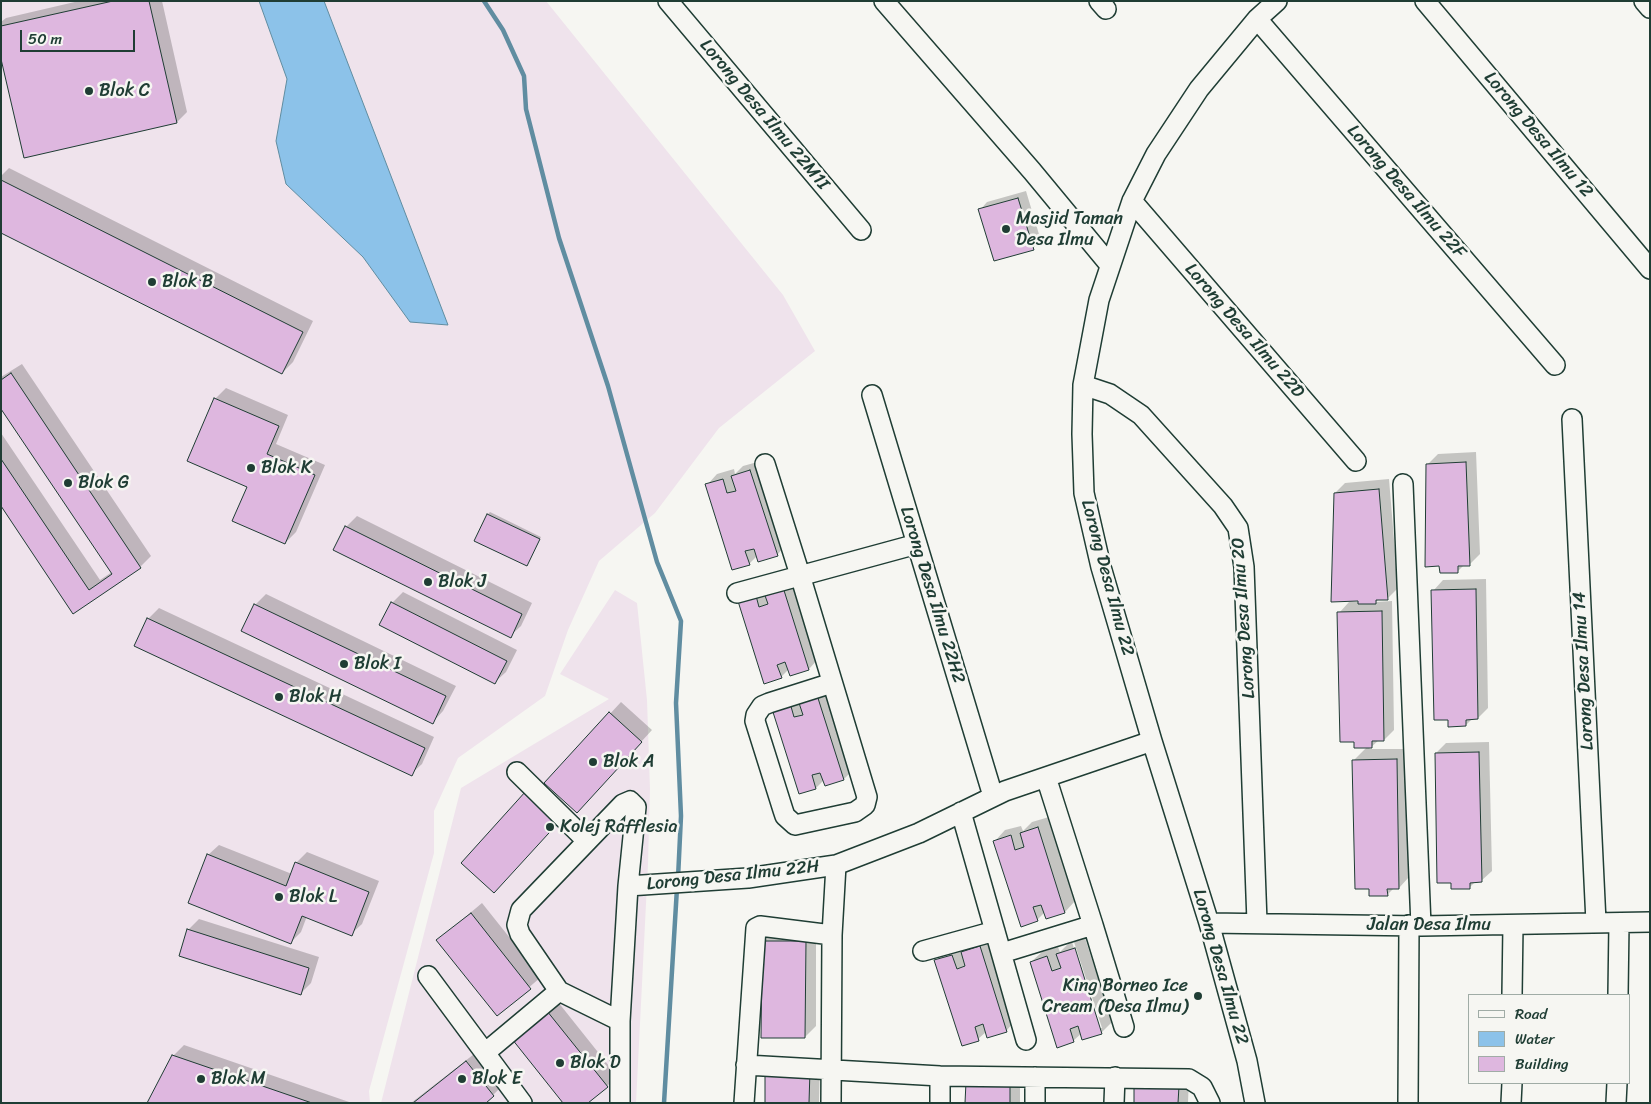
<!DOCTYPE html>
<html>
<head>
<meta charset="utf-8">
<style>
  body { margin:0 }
  #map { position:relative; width:1651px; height:1104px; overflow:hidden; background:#f6f6f2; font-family:Sriracha,sans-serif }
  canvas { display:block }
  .frame { position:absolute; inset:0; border:2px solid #1f3d34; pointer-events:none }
  .legend { position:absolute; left:1468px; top:994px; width:162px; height:90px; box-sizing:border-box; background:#f6f6f2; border:1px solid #a0aca6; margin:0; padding:6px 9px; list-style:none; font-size:15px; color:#1f3d34 }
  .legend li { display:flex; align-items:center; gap:10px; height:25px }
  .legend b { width:25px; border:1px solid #a0aca6 }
  .scale { position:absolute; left:20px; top:30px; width:115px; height:22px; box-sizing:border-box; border:2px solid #1f3d34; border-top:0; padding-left:6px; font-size:15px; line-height:18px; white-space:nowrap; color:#1f3d34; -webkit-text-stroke:4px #f6f6f2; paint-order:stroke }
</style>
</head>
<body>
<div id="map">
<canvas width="1651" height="1104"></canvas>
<div class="frame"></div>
<ul class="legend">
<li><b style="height:6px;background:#f6f6f2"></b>Road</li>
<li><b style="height:14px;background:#8cc2e9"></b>Water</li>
<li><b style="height:14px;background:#deb7df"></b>Building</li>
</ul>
<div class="scale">50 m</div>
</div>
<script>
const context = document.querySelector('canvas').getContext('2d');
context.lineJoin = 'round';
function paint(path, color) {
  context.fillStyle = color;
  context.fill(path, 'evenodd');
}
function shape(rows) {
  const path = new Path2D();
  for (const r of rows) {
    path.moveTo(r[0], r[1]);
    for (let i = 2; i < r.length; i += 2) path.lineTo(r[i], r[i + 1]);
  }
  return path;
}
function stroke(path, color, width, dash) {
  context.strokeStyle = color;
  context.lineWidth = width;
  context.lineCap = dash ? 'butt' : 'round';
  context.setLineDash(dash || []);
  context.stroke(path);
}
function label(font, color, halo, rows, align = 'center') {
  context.font = font + ' Sriracha,sans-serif';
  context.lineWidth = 5;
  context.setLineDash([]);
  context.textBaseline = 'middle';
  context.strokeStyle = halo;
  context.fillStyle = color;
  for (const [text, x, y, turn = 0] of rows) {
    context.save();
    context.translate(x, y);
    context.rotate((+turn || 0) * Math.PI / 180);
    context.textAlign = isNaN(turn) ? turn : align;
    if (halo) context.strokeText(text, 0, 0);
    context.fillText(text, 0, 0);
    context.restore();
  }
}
const built = shape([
  [1,1,546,1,783,295,815,351,719,428,655,513,599,561,568,630,545,696,458,758,434,811,434,853,369,1091,370,1103,1,1103],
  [615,590,637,603,647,700,650,789,648,864,636,1103,381,1103,461,788,609,699,560,674]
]);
const water = shape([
  [259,1,324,1,448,325,410,322,363,257,286,184,276,141,287,79,259,1]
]);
const shadow = shape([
  [79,1,162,1,187,112,177,122,1,54,1,22,6,18],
  [9,168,313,321,293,362,282,373,1,232,1,176],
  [1026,191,1041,241,1033,248,980,210,987,202],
  [22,364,151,556,140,567,73,612,1,505,1,433,100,580,112,572,1,406,1,377],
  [226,388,288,415,276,444,325,465,296,532,285,543,248,486,215,399],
  [1476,452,1480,554,1469,565,1464,565,1457,572,1427,465,1438,454],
  [761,461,787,544,777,555,757,556,749,564,707,485,717,474,734,469,735,474,743,466],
  [1389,479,1398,588,1387,599,1379,599,1376,602,1392,601,1394,730,1384,740,1379,740,1369,749,1407,749,1409,877,1399,888,1394,888,1387,895,1354,760,1367,747,1339,613,1349,602,1359,602,1335,493,1345,483],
  [490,512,541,537,527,565,488,514],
  [357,516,532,603,521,626,510,636,346,527],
  [793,574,819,658,809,669,791,674,789,669,781,677,739,598],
  [1486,579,1488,708,1478,718,1473,718,1466,725,1433,591,1443,580],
  [403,592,517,650,506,672,495,682,381,625,392,603],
  [266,594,456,686,443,711,433,722,255,605],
  [159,608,434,737,422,764,411,774,148,619],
  [828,685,854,769,844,779,824,780,816,788,800,793,774,709],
  [621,702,652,730,587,801,546,783],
  [1489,742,1492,871,1481,881,1476,881,1469,888,1436,753,1446,743],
  [1049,817,1075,901,1065,912,1047,917,1045,912,1037,920,995,841,1005,830,1021,826,1023,831,1032,822],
  [219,845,292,874,296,863,307,852,379,881,362,924,351,934,307,916,301,932,290,943,208,855],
  [482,903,541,977,497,1015,438,940],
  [199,919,319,957,311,983,300,994,188,930],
  [774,931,816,931,816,1026,805,1037,763,941],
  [990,936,1016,1020,1006,1031,986,1032,978,1039,936,961,946,950,962,945,964,950,973,942],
  [1085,938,1112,1022,1101,1033,1082,1033,1073,1041,1031,962,1042,952,1058,947,1060,952,1068,944],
  [1072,942,1074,942,1102,1028,1099,1028],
  [558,1002,617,1076,607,1086,525,1029],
  [184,1045,352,1103,148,1103,173,1056],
  [478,1051,503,1085,493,1095,484,1103,411,1103],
  [777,1059,820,1059,819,1103,766,1103],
  [1020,1073,1020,1103,967,1103],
  [1189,1076,1188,1103,1135,1103]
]);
const stream = shape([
  [484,1,503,30,524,76,526,109,559,238,608,386,657,562,681,621,676,703,681,816,678,878],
  [664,1103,677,888]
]);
const building = shape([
  [113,1,149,1,177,123,24,158,1,59,1,26,113,1],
  [1,180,303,332,282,374,1,233,1,180],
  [1018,198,1034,250,994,261,978,209,1018,198],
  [11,373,141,568,73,614,1,506,1,459,89,590,112,574,1,409,1,380,11,373],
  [214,398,279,426,267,454,315,475,285,544,232,521,247,487,187,461,214,398],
  [1466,462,1470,566,1458,566,1458,573,1440,573,1439,566,1425,567,1426,464,1466,462],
  [750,470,778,556,758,562,754,549,745,551,750,565,732,570,705,484,723,479,727,493,736,491,731,476,750,470],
  [1379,489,1388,600,1376,600,1376,604,1358,604,1358,601,1331,602,1334,493,1379,489],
  [487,514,540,539,527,566,474,541,487,514],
  [345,526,522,614,511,638,333,550,345,526],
  [782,584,809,670,790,676,785,662,777,665,782,678,764,684,737,598,755,592,759,607,768,604,763,590,782,584],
  [1476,589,1478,719,1466,720,1466,726,1448,727,1448,720,1434,720,1431,590,1476,589],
  [391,602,507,661,495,684,379,625,391,602],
  [254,604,446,696,433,724,241,631,254,604],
  [1382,611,1384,741,1372,741,1372,748,1354,748,1354,742,1340,742,1337,612,1382,611],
  [147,618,425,748,412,776,134,646,147,618],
  [817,695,844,780,825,786,820,773,812,775,816,789,799,794,772,709,790,703,794,717,803,715,798,700,817,695],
  [609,712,642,742,577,813,544,783,609,712],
  [1479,752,1482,882,1470,883,1470,889,1451,889,1451,883,1437,883,1435,753,1479,752],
  [1397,759,1399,889,1387,889,1388,896,1369,896,1369,889,1355,889,1352,760,1397,759],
  [526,791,559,822,494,893,461,863,526,791],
  [1038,827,1065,913,1046,919,1041,905,1033,907,1038,921,1021,927,993,841,1011,835,1015,850,1024,847,1020,833,1038,827],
  [207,854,286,886,295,862,369,892,352,936,302,916,291,944,188,903,207,854],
  [471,913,531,989,497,1016,436,940,471,913],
  [187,929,309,968,301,995,179,956,187,929],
  [762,941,806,941,805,1038,761,1038,762,941],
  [980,946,1007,1032,987,1038,983,1024,975,1027,979,1041,962,1046,934,960,952,955,957,969,965,966,961,952,980,946],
  [1075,948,1102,1034,1082,1040,1078,1026,1070,1029,1074,1042,1057,1048,1030,962,1047,956,1052,971,1061,968,1056,954,1075,948],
  [547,1011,608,1087,588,1103,563,1103,512,1039,547,1011],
  [172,1055,312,1103,147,1103,172,1055],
  [466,1061,494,1096,486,1103,413,1103,466,1061],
  [765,1069,810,1070,809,1103,765,1103,765,1069],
  [966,1082,1010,1083,1010,1103,965,1103,966,1082],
  [1134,1086,1179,1086,1178,1103,1134,1103,1134,1086]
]);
const minor = shape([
  [668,1,861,230],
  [884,1,1032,171,1109,264],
  [1099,1,1106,9],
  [1425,1,1650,269],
  [1644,1,1650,8],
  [1257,19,1555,365],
  [1132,201,1356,461],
  [1083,385,1110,394,1141,415,1223,506,1238,528,1244,567,1257,922],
  [872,395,993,796],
  [1572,419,1596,922],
  [765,464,800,575,867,797,865,805,855,812,795,825,785,816,783,810,755,721,756,715,762,706,769,703,832,683],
  [1403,484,1421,926],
  [737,593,917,544],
  [517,772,587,841],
  [1046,777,1093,925],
  [961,812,1026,1040],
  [1209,923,1421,926,1650,922],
  [923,951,995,931],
  [1002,953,1093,925,1124,1027],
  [428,976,522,1103],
  [1512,995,1513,925],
  [1618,995,1619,923],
  [620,1021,559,991,520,934,517,925,521,910,623,804,630,801,636,807,628,886],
  [486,1052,559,991],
  [746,1065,940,1076,1189,1079,1202,1087,1210,1103],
  [940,1076,940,1103],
  [1035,1077,1035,1103],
  [620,1103,620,1021,628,886,748,878,836,865,919,833,1005,791,1152,741],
  [744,1103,756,928,760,926,832,935],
  [831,1103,832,935,836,865],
  [1114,1103,1115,1077],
  [1255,1103,1247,1061,1209,923,1152,741,1101,567,1084,493,1082,434,1083,385,1099,300,1132,201,1156,154,1199,89,1257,19,1277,1],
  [1408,1103,1409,925],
  [1511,1103,1512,1083],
  [1616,1103,1617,1083]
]);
const markers = [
  [89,91,5,"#1f3d34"],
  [1006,229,5,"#1f3d34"],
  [152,282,5,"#1f3d34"],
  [251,468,5,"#1f3d34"],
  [68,483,5,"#1f3d34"],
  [428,582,5,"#1f3d34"],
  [344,664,5,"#1f3d34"],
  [279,697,5,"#1f3d34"],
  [593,762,5,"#1f3d34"],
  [550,827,5,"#1f3d34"],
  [279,897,5,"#1f3d34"],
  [1198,996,5,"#1f3d34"],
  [560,1063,5,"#1f3d34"],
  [201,1079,5,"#1f3d34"],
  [462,1079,5,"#1f3d34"]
];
const poiNames = [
  ["Blok C",99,91],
  ["Masjid Taman",1016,219],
  ["Desa Ilmu",1016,240],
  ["Blok B",162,282],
  ["Blok K",261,468],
  ["Blok G",78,483],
  ["Blok J",438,582],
  ["Blok I",354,664],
  ["Blok H",289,697],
  ["Blok A",603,762],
  ["Kolej Rafflesia",560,827],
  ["Blok L",289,897],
  ["King Borneo Ice",1188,986,"right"],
  ["Cream (Desa Ilmu)",1188,1007,"right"],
  ["Blok D",570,1063],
  ["Blok M",211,1079],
  ["Blok E",472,1079]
];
const streetNames = [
  ["Lorong Desa Ilmu 22M1I",764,115,50],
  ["Lorong Desa Ilmu 12",1538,135,50],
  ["Lorong Desa Ilmu 22F",1406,192,49],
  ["Lorong Desa Ilmu 22D",1244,331,49],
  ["Lorong Desa Ilmu 22",1107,578,75],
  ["Lorong Desa Ilmu 22H2",932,595,73],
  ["Lorong Desa Ilmu 20",1244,618,-94],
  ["Lorong Desa Ilmu 14",1584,671,-93],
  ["Lorong Desa Ilmu 22H",733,876,-6],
  ["Jalan Desa Ilmu",1429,925],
  ["Lorong Desa Ilmu 22",1220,967,74]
];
paint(built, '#efe3ec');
paint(water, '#8cc2e9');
stroke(water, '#608da1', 1);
paint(shadow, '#0003');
stroke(stream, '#608da1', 4.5);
paint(building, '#deb7df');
stroke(building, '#1f3d34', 1);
stroke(minor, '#1f3d34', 22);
stroke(minor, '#f6f6f2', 19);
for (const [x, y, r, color] of markers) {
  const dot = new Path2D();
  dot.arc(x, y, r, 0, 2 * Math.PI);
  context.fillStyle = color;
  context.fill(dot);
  stroke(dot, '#f6f6f2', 2);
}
label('18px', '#1f3d34', '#f6f6f2', poiNames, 'left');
label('18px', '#1f3d34', '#f6f6f2', streetNames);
</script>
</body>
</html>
